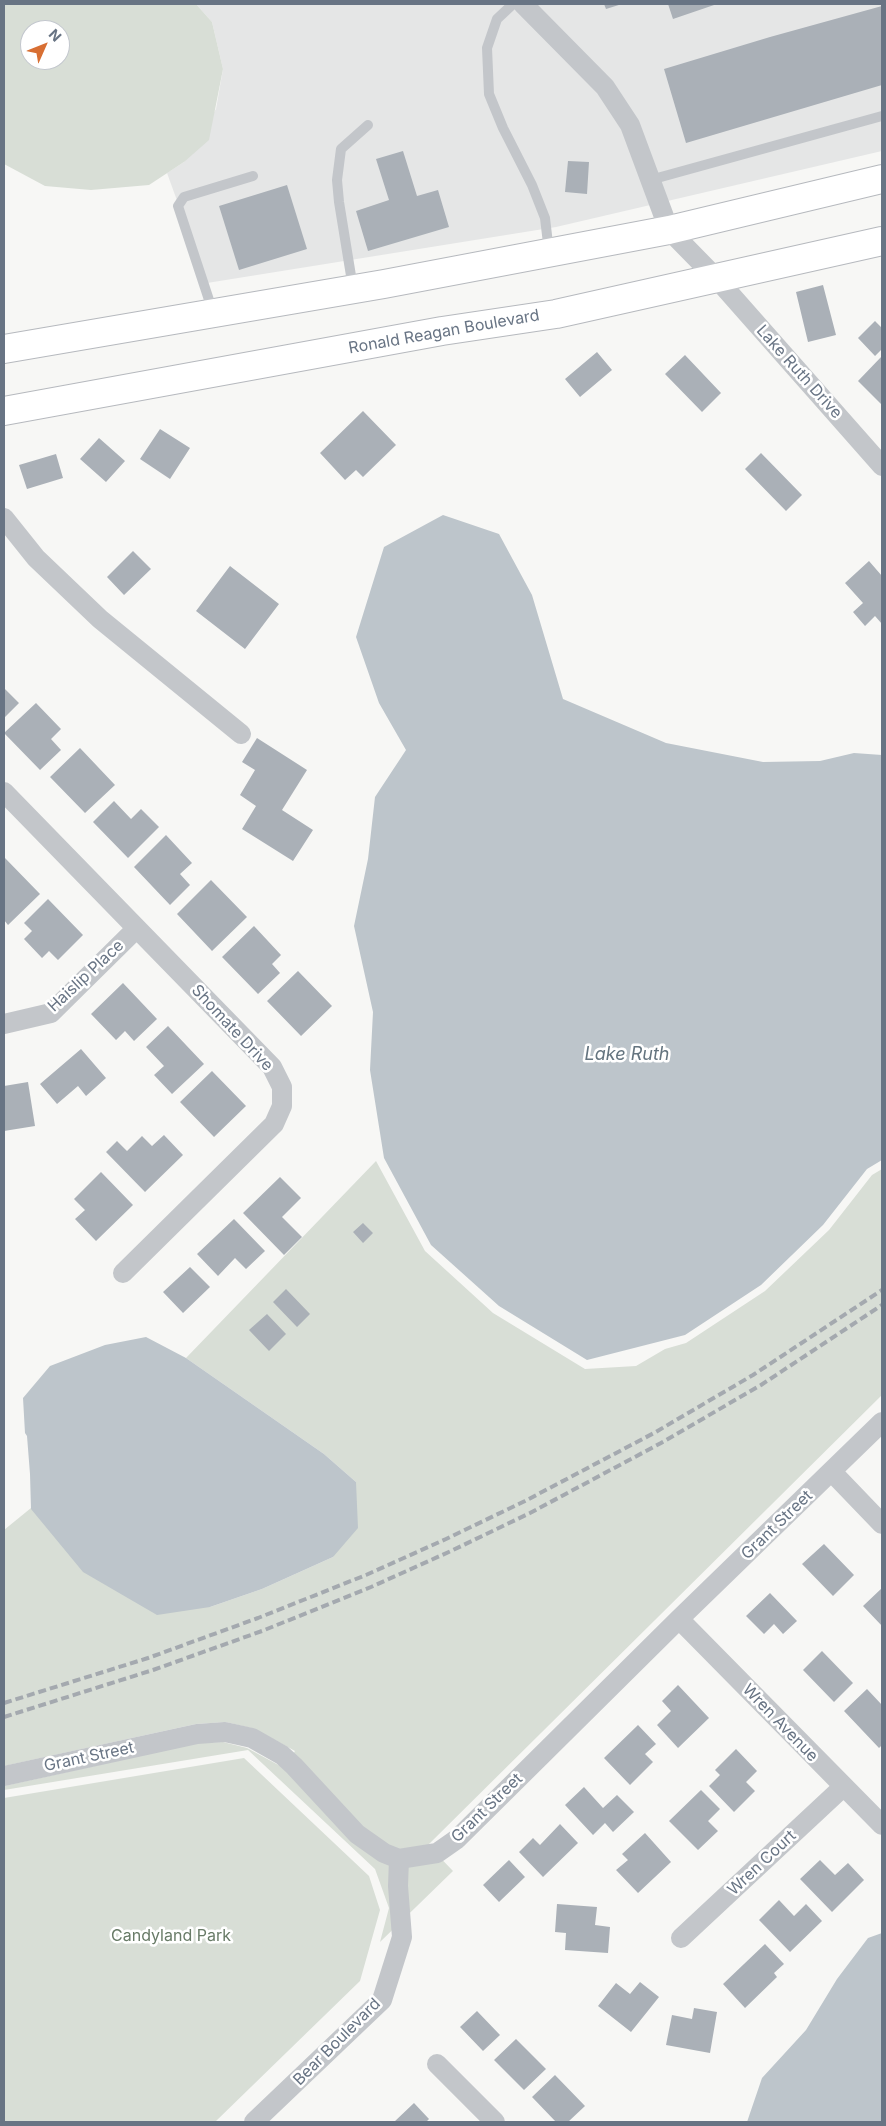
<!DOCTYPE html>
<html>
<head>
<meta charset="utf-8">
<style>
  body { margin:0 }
  #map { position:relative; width:886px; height:2126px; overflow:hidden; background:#f7f7f5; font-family:Inter,sans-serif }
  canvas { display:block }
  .frame { position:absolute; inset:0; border:5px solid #687484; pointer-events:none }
  .north { position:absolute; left:20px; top:20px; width:50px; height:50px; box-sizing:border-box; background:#fff; border:1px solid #c3c7ce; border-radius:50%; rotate:46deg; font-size:14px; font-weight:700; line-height:20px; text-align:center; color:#687484 }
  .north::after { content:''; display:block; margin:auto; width:18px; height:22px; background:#d86f33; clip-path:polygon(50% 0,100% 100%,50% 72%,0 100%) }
</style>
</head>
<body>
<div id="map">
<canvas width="886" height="2126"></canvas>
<div class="frame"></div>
<div class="north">N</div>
</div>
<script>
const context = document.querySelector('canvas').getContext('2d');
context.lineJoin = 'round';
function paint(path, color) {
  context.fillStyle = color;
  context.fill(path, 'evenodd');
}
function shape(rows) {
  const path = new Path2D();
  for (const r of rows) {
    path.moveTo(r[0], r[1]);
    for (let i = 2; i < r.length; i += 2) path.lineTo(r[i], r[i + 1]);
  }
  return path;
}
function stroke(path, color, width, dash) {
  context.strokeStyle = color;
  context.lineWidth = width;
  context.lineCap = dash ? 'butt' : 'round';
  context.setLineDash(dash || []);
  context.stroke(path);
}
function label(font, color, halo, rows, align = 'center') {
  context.font = font + ' Inter,sans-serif';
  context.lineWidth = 5;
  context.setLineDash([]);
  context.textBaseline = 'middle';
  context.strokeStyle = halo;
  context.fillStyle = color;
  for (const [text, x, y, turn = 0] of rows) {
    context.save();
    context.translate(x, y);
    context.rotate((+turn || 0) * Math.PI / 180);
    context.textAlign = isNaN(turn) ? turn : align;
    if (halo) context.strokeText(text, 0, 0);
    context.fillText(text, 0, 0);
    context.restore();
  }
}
const built = shape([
  [196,4,882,4,882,151,556,227,207,283,167,173,184,162,216,109,223,69,212,22]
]);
const green = shape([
  [4,4,196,4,212,22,223,69,209,140,184,162,149,185,91,190,45,186,4,164],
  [30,30,60,30,60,60,30,60],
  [376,1161,425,1251,493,1313,585,1369,636,1366,665,1349,686,1343,765,1291,829,1230,872,1175,882,1169,882,1395,428,1845,453,1871,380,1942,389,1908,375,1869,248,1750,4,1790,4,1786,198,1743,223,1742,247,1748,284,1768,295,1751,255,1729,226,1722,196,1724,4,1766,4,1530,31,1508,210,1607,262,1589,333,1557,356,1482,324,1454,186,1358],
  [244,1758,369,1876,380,1910,360,1981,215,2122,4,2122,4,1798]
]);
const water = shape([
  [443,515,499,534,532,595,563,699,666,743,763,762,820,761,854,753,882,755,882,1160,867,1169,823,1225,761,1285,685,1335,587,1360,499,1306,431,1245,384,1158,370,1070,373,1012,354,926,368,859,375,797,406,750,379,703,356,637,384,547],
  [146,1337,186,1358,324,1454,356,1482,358,1528,333,1557,262,1589,210,1607,157,1615,83,1572,31,1509,30,1474,27,1436,25,1433,23,1398,50,1366,105,1345],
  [882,1933,882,2122,747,2122,762,2078,806,2030,837,1979,868,1938]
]);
const building = shape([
  [604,4,622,4,606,9],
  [668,4,717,4,673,19],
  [882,6,882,85,686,143,664,69,770,37],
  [403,151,417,196,438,190,449,227,368,251,356,211,389,200,376,159],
  [568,161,589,162,587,194,565,192],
  [287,185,307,249,239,270,219,206],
  [823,285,836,335,808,342,796,292],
  [875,321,882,328,882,349,875,356,858,338],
  [597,352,612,370,580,397,565,379],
  [685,355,721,393,702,412,665,374],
  [882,356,882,405,858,381],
  [363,411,396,445,363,477,356,470,345,480,320,453],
  [160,429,190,448,170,479,140,459],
  [99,438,125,461,106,482,80,459],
  [761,453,802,495,786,511,745,469],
  [56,454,63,478,27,489,19,465],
  [133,551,151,569,124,595,107,577],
  [869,561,882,576,882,624,875,616,865,626,853,612,863,603,845,583],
  [230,566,279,604,245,649,196,611],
  [4,688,19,703,4,718],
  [36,703,61,729,51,739,61,750,40,770,4,733],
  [257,738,307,770,282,810,313,830,293,861,242,829,256,806,240,795,255,770,242,762],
  [80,748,115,785,85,813,50,777],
  [114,801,131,819,141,809,159,827,128,858,93,822],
  [166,835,192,863,180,874,190,885,170,905,134,867],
  [5,858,40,894,8,925,4,920],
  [211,880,247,917,212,951,177,914],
  [48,899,83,935,58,960,49,951,42,958,24,939,32,931,24,923],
  [254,926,281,955,272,964,280,973,258,994,222,957],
  [298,971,332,1006,301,1036,267,1001],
  [123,983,157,1019,134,1041,125,1031,116,1040,91,1014],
  [168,1026,204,1064,172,1094,154,1075,164,1066,146,1047],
  [81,1049,106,1078,86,1096,78,1086,57,1104,40,1084],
  [212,1071,246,1106,214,1137,180,1102],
  [28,1082,35,1126,4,1131,4,1086],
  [164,1135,183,1155,145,1192,106,1152,117,1141,127,1151,142,1136,152,1146],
  [101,1172,133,1205,96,1241,75,1219,85,1210,74,1199],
  [280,1177,301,1198,282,1217,302,1237,284,1255,243,1213],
  [234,1219,265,1251,246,1269,235,1258,218,1276,197,1254],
  [363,1223,373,1233,363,1243,353,1232],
  [190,1267,210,1287,183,1313,163,1292],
  [286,1289,310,1314,297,1327,273,1302],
  [267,1314,286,1334,269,1351,249,1330],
  [824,1544,854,1575,833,1596,802,1564],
  [882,1588,882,1626,863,1606],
  [770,1593,797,1621,783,1634,774,1624,764,1634,746,1616],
  [822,1651,853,1683,834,1702,803,1670],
  [678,1685,709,1718,678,1748,657,1725,671,1711,662,1701],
  [867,1689,882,1705,882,1745,879,1748,844,1711],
  [638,1725,656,1744,645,1754,653,1762,630,1785,604,1758],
  [736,1749,757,1771,746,1782,755,1791,734,1812,709,1786,720,1775,715,1770],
  [584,1787,603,1808,617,1795,634,1812,613,1832,605,1823,593,1835,565,1805],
  [701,1790,720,1809,708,1821,718,1831,698,1850,669,1821],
  [560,1824,578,1843,543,1877,519,1852,533,1838,540,1845],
  [645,1833,671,1862,638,1893,616,1870,628,1860,622,1854],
  [509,1860,525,1877,499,1902,483,1885],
  [820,1860,835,1875,848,1863,864,1880,832,1912,800,1879],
  [779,1900,794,1916,806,1904,822,1921,790,1952,759,1920],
  [557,1904,597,1907,595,1925,610,1927,608,1953,565,1950,566,1933,555,1932],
  [765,1944,784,1964,774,1973,777,1977,745,2008,723,1984],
  [640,1982,659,1997,631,2032,598,2006,616,1983,630,1994],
  [694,2008,717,2012,710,2053,666,2045,672,2015,692,2019],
  [477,2011,500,2035,483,2051,460,2027],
  [516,2039,546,2069,524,2090,494,2060],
  [555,2075,585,2106,568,2122,556,2122,532,2097],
  [414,2103,429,2119,426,2122,394,2122]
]);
const lane = shape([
  [513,4,497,19,487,48,489,94,503,128,532,185,545,218,549,252],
  [650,180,882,116],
  [353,288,339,202,337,180,341,149,368,125],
  [213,312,178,206,184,197,253,176]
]);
const street = shape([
  [523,4,605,87,630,125,669,230,717,279,882,466],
  [4,518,36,558,100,619,241,734],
  [4,792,272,1067,282,1087,282,1106,274,1124,123,1273],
  [4,1024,51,1013,136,929],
  [832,1472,882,1524],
  [679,1619,882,1825],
  [4,1776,197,1734,225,1732,252,1738,282,1755,294,1766,357,1834,384,1853,399,1859,437,1853,457,1839,679,1619,882,1422],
  [681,1938,843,1787],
  [437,2064,495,2122],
  [254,2122,382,2000,402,1937,398,1886,399,1859]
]);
const secondary = shape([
  [4,349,384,284,669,230,882,179],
  [4,411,442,331,556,314,882,241]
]);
const rail = shape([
  [4,1703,148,1658,258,1618,366,1575,446,1539,525,1501,654,1433,753,1375,882,1290],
  [4,1717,153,1670,262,1631,371,1587,451,1551,530,1513,661,1443,761,1385,882,1305]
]);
const streetNames = [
  ["Ronald Reagan Boulevard",444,332,-10],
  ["Lake Ruth Drive",799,372,48],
  ["Haislip Place",86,976,-43],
  ["Shomate Drive",232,1028,47],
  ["Grant Street",777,1525,-44],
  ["Wren Avenue",780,1723,46],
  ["Grant Street",89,1757,-12],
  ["Grant Street",487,1808,-44],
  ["Wren Court",762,1863,-43],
  ["Bear Boulevard",337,2042,-45]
];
const parkNames = [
  ["Candyland Park",171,1936]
];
const waterNames = [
  ["Lake Ruth",627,1055]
];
paint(built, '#e5e6e6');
paint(green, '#d8ded6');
paint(water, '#bdc5cb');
paint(building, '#aab0b7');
stroke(secondary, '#b6b9be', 30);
stroke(lane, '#c3c6ca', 10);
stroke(street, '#c3c6ca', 20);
stroke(secondary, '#fff', 28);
stroke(rail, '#a4a9af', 4, [8, 4]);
label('16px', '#687484', '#fff', streetNames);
label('16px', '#687b67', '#fff', parkNames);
label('italic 18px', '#64747f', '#fff', waterNames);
</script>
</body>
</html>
